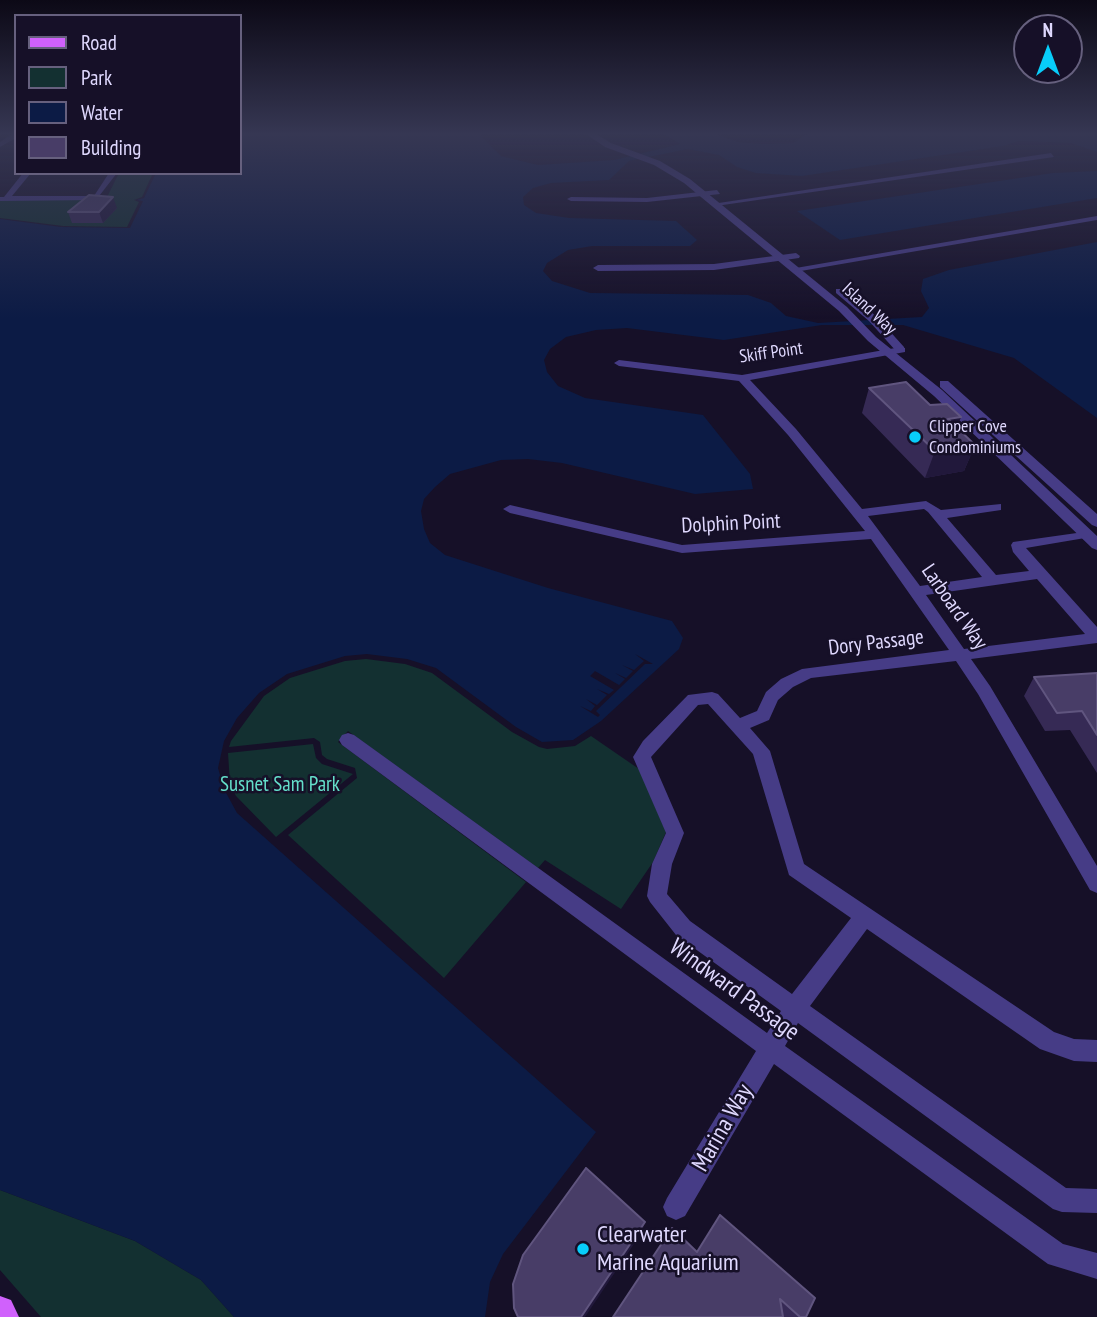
<!DOCTYPE html>
<html>
<head>
<meta charset="utf-8">
<style>
  body { margin:0 }
  #map { position:relative; width:1097px; height:1317px; overflow:hidden; background:#161028; font-family:"PT Sans Narrow",sans-serif }
  canvas { display:block }
  .legend { position:absolute; left:14px; top:14px; width:228px; height:161px; box-sizing:border-box; background:#161028; border:2px solid #66607e; margin:0; padding:9px 12px; list-style:none; font-size:21px; color:#dfd8fe }
  .legend li { display:flex; align-items:center; gap:14px; height:35px }
  .legend b { width:35px; border:2px solid #66607e }
  .north { position:absolute; left:1013px; top:14px; width:70px; height:70px; box-sizing:border-box; background:#161028; border:2px solid #66607e; border-radius:50%; rotate:0deg; font-size:19px; font-weight:700; line-height:28px; text-align:center; color:#dfd8fe }
  .north::after { content:''; display:block; margin:auto; width:24px; height:32px; background:#08cdfa; clip-path:polygon(50% 0,100% 100%,50% 72%,0 100%) }
</style>
</head>
<body>
<div id="map">
<canvas width="1097" height="1317"></canvas>
<ul class="legend">
<li><b style="height:9px;background:#d061fc"></b>Road</li>
<li><b style="height:19px;background:#133031"></b>Park</li>
<li><b style="height:19px;background:#0c1b45"></b>Water</li>
<li><b style="height:19px;background:#483d67"></b>Building</li>
</ul>
<div class="north">N</div>
</div>
<script>
const context = document.querySelector('canvas').getContext('2d');
context.lineJoin = 'round';
function paint(path, color) {
  context.fillStyle = color;
  context.fill(path, 'evenodd');
}
function shape(rows) {
  const path = new Path2D();
  for (const r of rows) {
    path.moveTo(r[0], r[1]);
    for (let i = 2; i < r.length; i += 2) path.lineTo(r[i], r[i + 1]);
  }
  return path;
}
function stroke(path, color, width, dash) {
  context.strokeStyle = color;
  context.lineWidth = width;
  context.lineCap = dash ? 'butt' : 'round';
  context.setLineDash(dash || []);
  context.stroke(path);
}
function label(font, color, halo, rows, align = 'center') {
  context.font = font + ' "PT Sans Narrow",sans-serif';
  context.lineWidth = 5;
  context.setLineDash([]);
  context.textBaseline = 'middle';
  context.strokeStyle = halo;
  context.fillStyle = color;
  for (const [text, x, y, turn = 0] of rows) {
    context.save();
    context.translate(x, y);
    context.rotate((+turn || 0) * Math.PI / 180);
    context.textAlign = isNaN(turn) ? turn : align;
    if (halo) context.strokeText(text, 0, 0);
    context.fillText(text, 0, 0);
    context.restore();
  }
}
const green = shape([
  [119,173,153,173,142,197,134,200,139,202,127,227,63,226,0,218,0,200,106,199],
  [366,659,405,664,432,673,512,732,539,747,547,749,575,746,591,736,639,769,666,832,653,862,621,909,545,860,538,868,348,731,338,742,526,882,444,978,288,835,357,778,355,768,327,759,322,755,320,742,314,738,229,747,231,741,264,696,290,678,345,661],
  [313,744,316,758,322,764,353,774,276,837,236,796,230,784,228,753],
  [0,1190,135,1241,201,1280,234,1317,41,1317,0,1270]
]);
const water = shape([
  [240,134,479,134,501,156,538,165,614,160,680,144,664,134,715,134,738,142,764,144,793,143,807,134,1097,134,1097,152,1071,143,1019,141,1003,146,802,176,756,173,737,167,719,155,688,149,629,161,609,180,551,183,533,188,523,197,524,205,536,213,569,218,676,221,697,240,690,246,592,246,568,250,547,263,543,271,552,281,590,293,748,295,771,303,786,316,818,323,922,317,929,308,921,291,923,279,949,270,1097,242,1097,418,1014,358,903,325,822,325,724,340,627,328,596,330,566,337,550,349,544,360,547,372,558,386,585,398,703,415,750,474,753,489,695,494,562,463,528,459,501,460,450,474,435,487,424,499,421,511,424,529,430,543,445,555,548,588,672,621,683,638,679,649,601,721,573,740,542,742,516,727,436,668,407,659,367,654,345,656,287,674,259,693,237,718,224,741,218,768,224,789,237,813,596,1132,503,1254,490,1282,485,1317,234,1317,201,1280,135,1241,0,1190,0,219,61,227,130,228,143,201,137,200,144,198,156,173,240,173],
  [1097,171,1097,198,840,240,797,211,1053,173]
]);
const pier = shape([
  [635,654,653,664,645,664,596,711,600,715,598,717,580,706,591,711,595,706,586,699,597,705,607,695,597,689,609,694,614,690,590,676,595,671,619,685,625,679,615,673,626,678,633,671,622,665,634,670,644,661]
]);
const minor = shape([
  [12,134,16,134,16,138,0,147,0,142,12,134],
  [1051,153,1054,157,716,206,712,204,1051,153],
  [23,173,31,173,12,196,94,196,109,173,117,173,96,200,0,201,0,197,4,197,23,173],
  [717,190,720,194,647,202,571,201,567,199,571,197,647,198,717,190],
  [1097,216,1097,220,795,272,790,269,1097,216],
  [796,253,800,256,799,258,714,270,598,271,593,268,598,265,714,264,796,253],
  [901,347,905,348,905,352,750,380,796,429,862,509,926,501,941,510,1001,504,1001,510,947,518,996,575,1029,571,1013,552,1011,545,1013,542,1091,531,1093,534,1091,537,1026,548,1097,627,1097,643,971,659,990,686,1097,866,1097,893,1090,890,978,694,956,661,811,678,793,687,778,700,769,720,750,728,770,751,804,864,1054,1032,1074,1039,1097,1040,1097,1062,1074,1061,1040,1049,867,929,810,1006,1066,1188,1097,1189,1097,1213,1062,1212,1053,1209,798,1023,785,1046,1063,1244,1097,1253,1097,1279,1048,1264,774,1064,685,1216,676,1220,667,1216,663,1207,667,1198,756,1051,342,745,339,740,342,735,348,733,354,735,767,1033,781,1011,676,935,650,902,647,896,652,864,666,833,633,757,643,741,688,695,712,692,718,694,740,718,757,711,766,692,781,679,802,669,949,650,871,539,682,553,510,513,503,509,510,505,682,545,865,531,788,435,739,381,619,366,614,363,619,360,742,375,901,347],
  [924,509,928,512,982,577,920,586,868,516,924,509],
  [1037,579,1085,634,964,649,926,595,1037,579],
  [708,704,753,754,789,875,851,918,792,994,690,921,667,894,672,864,684,833,651,757,698,705,708,704]
]);
const tertiary = shape([
  [586,134,596,134,611,143,660,161,690,179,847,307,876,337,942,390,1097,536,1097,550,1092,548,934,396,868,341,839,311,684,183,654,165,605,147,586,134],
  [836,289,844,289,877,317,904,347,904,351,896,351,869,321,836,293,836,289],
  [940,381,948,381,1097,514,1097,527,1092,525,940,387,940,381]
]);
const primary = shape([
  [0,1296,11,1300,19,1317,0,1317,0,1296]
]);
const wall = shape([
  [117,208,103,223,72,223,68,212],
  [869,388,930,405,961,417,957,427,975,445,964,471,925,478,862,413],
  [1097,673,1097,773,1070,730,1045,731,1024,696,1034,677],
  [720,1215,806,1317,613,1317,697,1252]
]);
const shadedWall = shape([
  [113,197,117,208,103,223,99,212],
  [961,417,951,443,948,419],
  [975,445,964,471,925,478,935,451],
  [645,1222,642,1232,585,1317,581,1317]
]);
const building = shape([
  [89,195,113,197,99,212,68,212,89,195],
  [906,382,930,405,947,404,961,417,948,419,975,445,935,451,869,388,906,382],
  [1097,673,1097,735,1082,711,1057,713,1034,677,1097,673],
  [586,1168,645,1222,581,1317,518,1317,514,1308,513,1284,523,1255,586,1168],
  [720,1215,815,1298,806,1317,800,1317,780,1299,783,1317,613,1317,672,1228,697,1252,720,1215]
]);
const markers = [
  [915,437,7,"#08cdfa"],
  [583,1249,7,"#08cdfa"]
];
const farStreetnames = [
  ["Island Way",869,309,43],
  ["Skiff Point",771,353,-8]
];
const farPoinames = [
  ["Clipper Cove",929,427],
  ["Condominiums",929,448]
];
const streetNames = [
  ["Dolphin Point",731,524,-3],
  ["Larboard Way",954,607,55],
  ["Dory Passage",876,643,-7]
];
const parkNames = [
  ["Susnet Sam Park",280,785]
];
const nearStreetnames = [
  ["Windward Passage",734,990,36],
  ["Marina Way",723,1128,-60]
];
const nearPoinames = [
  ["Clearwater",597,1235],
  ["Marine Aquarium",597,1263]
];
paint(green, '#133031');
paint(water, '#0c1b45');
paint(pier, '#161028');
paint(minor, '#463c86');
paint(tertiary, '#463c86');
paint(primary, '#d061fc');
paint(wall, '#362a55');
paint(shadedWall, '#21183b');
paint(building, '#483d67');
stroke(building, '#60557f', 2);
const sky = context.createLinearGradient(0, 0, 0, 319);
sky.addColorStop(0, '#0c0916');
sky.addColorStop(0.42, '#363753');
sky.addColorStop(1, '#36375300');
context.fillStyle = sky;
context.fillRect(0, 0, 1097, 319);
for (const [x, y, r, color] of markers) {
  const dot = new Path2D();
  dot.arc(x, y, r, 0, 2 * Math.PI);
  context.fillStyle = color;
  context.fill(dot);
  stroke(dot, '#161028', 2.5);
}
label('18px', '#dfd8fe', '#161028', farStreetnames);
label('18px', '#dfd8fe', '#161028', farPoinames, 'left');
label('21px', '#dfd8fe', '#161028', streetNames);
label('21px', '#64deca', '#161028', parkNames);
label('24px', '#dfd8fe', '#161028', nearStreetnames);
label('24px', '#dfd8fe', '#161028', nearPoinames, 'left');
</script>
</body>
</html>
